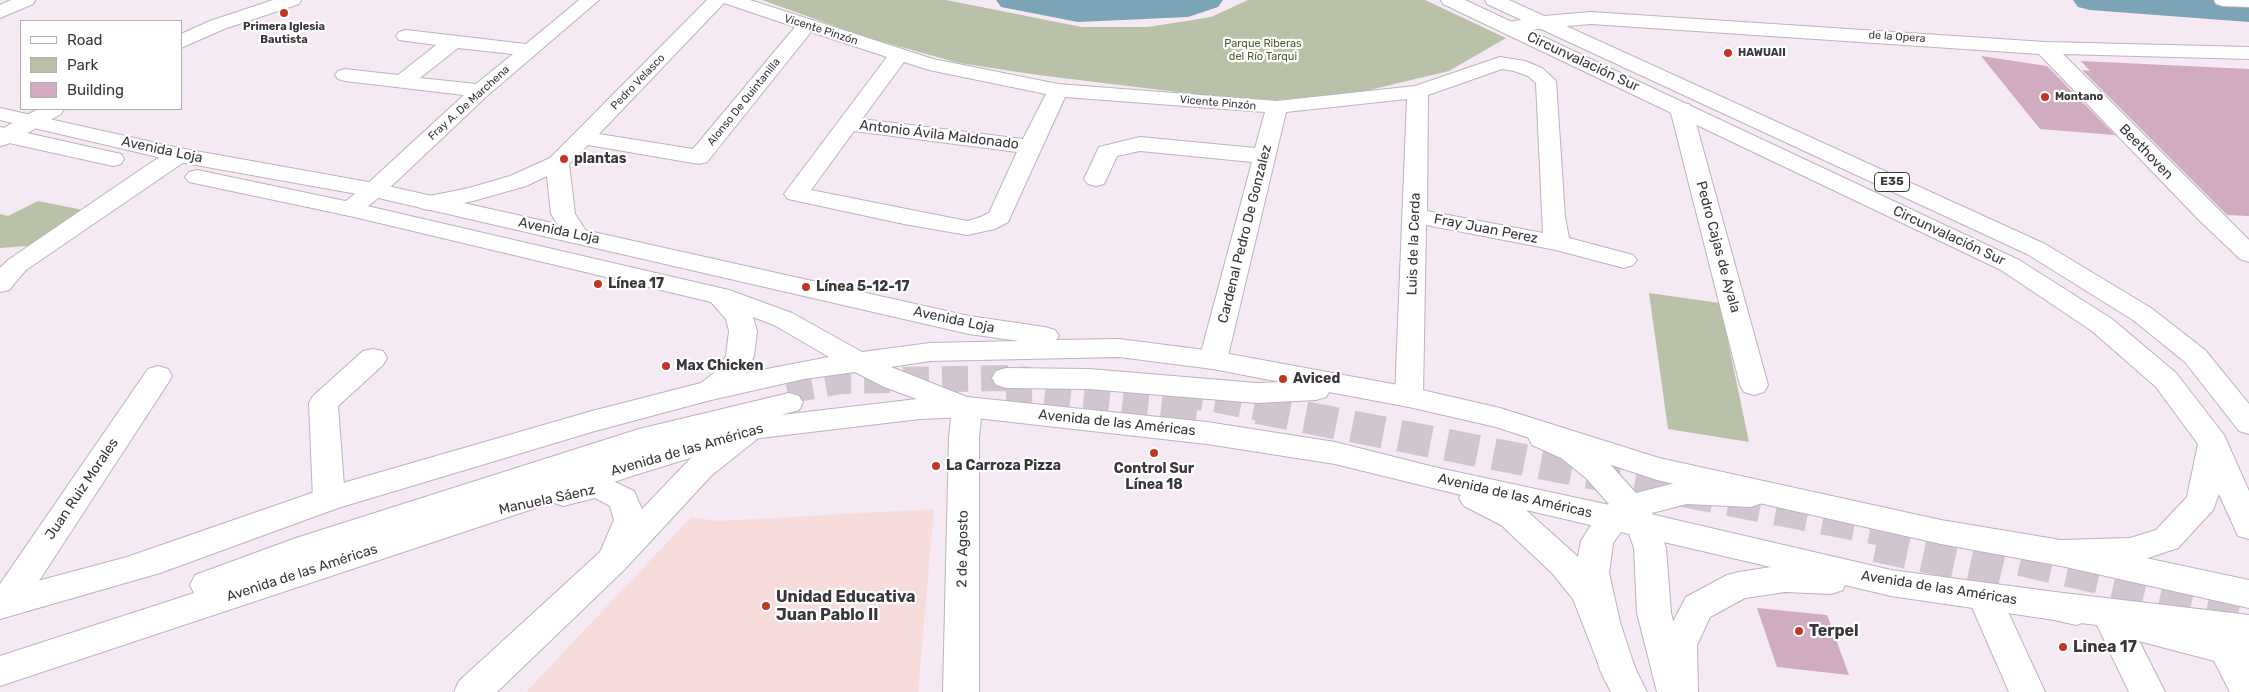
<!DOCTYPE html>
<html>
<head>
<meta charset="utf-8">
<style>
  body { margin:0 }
  #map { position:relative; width:2249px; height:692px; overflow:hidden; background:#f5eaf4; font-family:Rubik,sans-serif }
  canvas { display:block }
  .legend { position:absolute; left:20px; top:20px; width:162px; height:90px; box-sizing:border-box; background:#fff; border:1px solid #b0afb0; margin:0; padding:6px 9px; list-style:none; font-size:15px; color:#3a363a }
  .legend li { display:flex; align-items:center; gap:10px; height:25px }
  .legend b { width:25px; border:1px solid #b0afb0 }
</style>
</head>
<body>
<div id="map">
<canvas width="2249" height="692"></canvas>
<ul class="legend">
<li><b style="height:6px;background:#fff"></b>Road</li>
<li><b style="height:14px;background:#b9c2a9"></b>Park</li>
<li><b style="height:14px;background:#d1abc0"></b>Building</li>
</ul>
</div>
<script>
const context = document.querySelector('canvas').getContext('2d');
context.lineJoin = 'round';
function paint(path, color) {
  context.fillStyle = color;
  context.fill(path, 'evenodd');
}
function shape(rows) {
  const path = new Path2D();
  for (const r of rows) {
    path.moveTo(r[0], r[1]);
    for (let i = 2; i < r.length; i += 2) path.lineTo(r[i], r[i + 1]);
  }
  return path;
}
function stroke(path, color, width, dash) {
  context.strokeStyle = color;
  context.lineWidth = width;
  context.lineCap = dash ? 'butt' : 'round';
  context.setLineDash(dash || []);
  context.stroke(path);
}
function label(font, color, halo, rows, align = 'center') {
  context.font = font + ' Rubik,sans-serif';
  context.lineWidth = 4.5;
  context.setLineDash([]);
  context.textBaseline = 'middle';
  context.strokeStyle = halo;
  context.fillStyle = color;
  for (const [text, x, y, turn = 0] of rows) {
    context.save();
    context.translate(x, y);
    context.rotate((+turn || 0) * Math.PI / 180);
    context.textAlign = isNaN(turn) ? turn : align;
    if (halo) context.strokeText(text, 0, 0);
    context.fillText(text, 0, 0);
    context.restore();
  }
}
const education = shape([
  [934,509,918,692,526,692,691,517,718,521]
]);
const green = shape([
  [762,0,946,0,1082,27,1148,27,1211,17,1248,0,1425,0,1506,38,1449,71,1361,92,1259,102,1038,75,959,63,865,37],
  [38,201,88,211,39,245,0,248,0,214,8,216],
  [1649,293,1720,303,1749,442,1668,429]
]);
const river = shape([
  [996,0,1223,0,1218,7,1188,17,1078,22,1001,7,996,0],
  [2073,0,2249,0,2249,22,2090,10,2078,7,2073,0]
]);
const building = shape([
  [1981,56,2047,66,2115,135,2040,129],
  [2081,61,2249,69,2249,216,2227,215,2082,70,2090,71],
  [1757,608,1827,615,1849,675,1777,667]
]);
const majorTunnelFar1 = shape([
  [787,391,841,381,1006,378,1029,380],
  [1006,393,1034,392,1197,409],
  [1177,395,1213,399,1264,409]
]);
const majorTunnel = shape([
  [1185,408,1197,409],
  [1258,408,1908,535],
  [1876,546,2001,573],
  [1974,549,2249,613]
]);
const minor = shape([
  [11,0,35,0,33,4,0,18,0,5,11,0],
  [273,0,301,0,299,4,224,29,181,48,181,34,210,21,273,0],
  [579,0,599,0,488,95,382,195,358,214,350,216,342,214,338,209,342,204,366,185,464,95,345,81,338,79,335,75,338,71,345,69,398,75,436,45,399,40,396,36,399,32,406,30,526,44,579,0],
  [458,48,513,54,476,84,420,78,458,48],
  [707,0,750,0,933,59,1058,84,1277,101,1415,86,1500,57,1525,61,1542,68,1556,81,1565,217,1569,238,1633,255,1637,260,1633,265,1624,268,1556,250,1426,225,1423,397,1419,404,1409,407,1399,404,1395,397,1407,99,1286,112,1227,360,1223,367,1213,369,1203,367,1199,360,1252,162,1140,151,1117,156,1104,184,1096,186,1088,184,1084,179,1099,147,1140,137,1255,148,1265,112,1065,97,1008,222,995,229,967,235,904,224,788,199,784,194,887,57,811,32,707,162,699,164,588,145,569,164,575,214,588,234,585,239,576,241,567,239,551,214,547,176,526,186,473,201,428,210,420,208,416,203,420,198,469,188,510,176,550,158,707,0],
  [724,3,795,27,693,149,599,134,724,3],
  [904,62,929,70,1046,94,1023,139,862,119,904,62],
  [1502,69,1514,71,1528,76,1536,83,1543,233,1427,211,1428,95,1502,69],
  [854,131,1017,152,989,213,978,218,967,221,811,190,854,131],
  [2214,0,2249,0,2249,7,2223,6,2216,4,2214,0],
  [1591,12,2045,42,2249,47,2249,59,2063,54,2249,240,2249,262,2240,259,2199,220,2039,54,1591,24,1544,28,1509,34,1502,32,1499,28,1502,24,1509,22,1544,16,1591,12],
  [1681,103,1689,104,1692,109,1768,385,1764,392,1754,395,1744,392,1740,385,1670,109,1673,104,1681,103],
  [38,109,64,109,61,114,8,144,0,146,0,130,38,109],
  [179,148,187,150,190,155,187,160,26,270,9,290,0,292,0,268,8,260,149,164,171,150,179,148],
  [373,349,383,351,387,358,383,365,338,406,345,499,340,507,329,511,318,507,313,499,309,403,313,396,363,351,373,349],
  [158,366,168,369,172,376,168,383,18,613,6,617,0,615,0,584,148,369,158,366],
  [967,397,977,400,982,407,979,438,979,692,943,692,949,438,952,407,957,400,967,397],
  [751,419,761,422,766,429,761,436,712,475,623,571,497,692,454,692,459,681,600,552,614,520,610,506,595,498,563,506,552,502,547,494,552,486,598,474,634,491,642,509,690,459,741,422,751,419],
  [1543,426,1583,442,1608,462,1636,493,1687,480,1751,483,1762,487,1767,495,1762,503,1751,507,1687,504,1652,513,1658,524,1666,548,1671,613,1693,692,1657,692,1637,613,1634,548,1626,525,1613,543,1609,573,1620,622,1635,668,1647,692,1611,692,1600,670,1586,622,1575,573,1581,541,1601,509,1609,504,1586,478,1561,458,1532,445,1528,437,1532,429,1543,426],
  [1985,584,1997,588,2045,692,2009,692,1968,598,1973,588,1985,584],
  [2112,607,2124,611,2165,692,2129,692,2095,621,2100,611,2112,607],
  [2226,634,2238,639,2249,658,2249,692,2230,692,2208,649,2214,639,2226,634]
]);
const major = shape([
  [0,108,179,148,374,183,969,316,1045,327,1055,330,1059,336,1056,340,1119,339,1213,351,1409,387,1500,408,1659,458,1941,520,2061,540,2249,580,2249,608,2061,566,1941,544,1657,480,1496,427,1409,407,1329,392,1326,397,1316,400,1257,403,1089,389,1006,388,996,385,992,378,996,371,1006,368,1089,369,1257,383,1280,382,1213,369,1119,357,930,361,891,367,967,397,1207,422,1335,442,1434,467,1642,512,1891,570,2055,592,2088,601,2093,611,2088,621,2076,625,2055,620,1891,596,1845,585,1843,590,1831,594,1785,592,1745,598,1710,617,1697,645,1698,692,1662,692,1661,645,1686,597,1727,575,1739,572,1771,567,1526,510,1576,555,1599,582,1636,670,1631,681,1618,685,1605,681,1573,599,1552,573,1501,525,1464,506,1459,498,1461,495,1335,464,1207,444,967,417,920,419,752,439,635,475,0,686,0,656,194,593,190,585,195,575,296,538,639,429,789,393,799,396,803,403,799,410,781,415,917,399,884,387,855,372,804,379,711,400,595,431,338,508,160,573,0,619,0,591,127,557,329,487,592,411,701,383,720,368,726,356,729,331,726,319,711,302,350,216,189,182,185,177,189,172,197,170,350,202,729,290,792,313,862,352,930,343,1019,341,969,334,374,197,179,162,0,120,0,108],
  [753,317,774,325,829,357,746,373,754,356,757,331,753,317],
  [0,127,121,154,124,159,121,164,113,166,0,141,0,127],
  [2120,609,2249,640,2249,670,2108,633,2103,623,2108,613,2120,609]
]);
const highway = shape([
  [1441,0,1465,0,2019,260,2112,319,2176,373,2224,435,2249,491,2249,539,2238,536,2219,494,2213,510,2178,548,2130,564,2061,566,2049,562,2045,553,2049,544,2061,540,2130,538,2156,530,2187,497,2198,444,2156,387,2092,331,2001,270,1443,4,1441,0],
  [1485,0,1509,0,2045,244,2151,308,2205,350,2249,404,2249,434,2239,431,2185,362,2133,320,2027,254,1487,4,1485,0],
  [2055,592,2249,615,2249,643,2055,620,2043,616,2038,606,2043,596,2055,592]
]);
const markers = [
  [284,13,5,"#c23626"],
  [1728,53,5,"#c23626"],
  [2045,97,5,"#c23626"],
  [564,159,5,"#c23626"],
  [598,284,5,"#c23626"],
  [806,287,5,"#c23626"],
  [666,366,5,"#c23626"],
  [1283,379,5,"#c23626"],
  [1154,453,5,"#c23626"],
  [936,466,5,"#c23626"],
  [766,606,5,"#c23626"],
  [1799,631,5,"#c23626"],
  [2063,647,5,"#c23626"]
];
const farPoinames = [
  ["Primera Iglesia",284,27,"center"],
  ["Bautista",284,40,"center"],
  ["HAWUAII",1738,53],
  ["Montano",2055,97]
];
const farStreetnames = [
  ["Vicente Pinzón",821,30,18],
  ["de la Opera",1897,37,4],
  ["Pedro Velasco",638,82,-46],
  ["Alonso De Quintanilla",744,102,-51],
  ["Fray A. De Marchena",469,103,-42],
  ["Vicente Pinzón",1218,103,5]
];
const farParknames = [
  ["Parque Riberas",1263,44],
  ["del Río Tarqui",1263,57]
];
const shields = [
  [1892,182,35]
];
const shieldNames = [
  ["E35",1892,182]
];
const streetNames = [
  ["Circunvalación Sur",1583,62,25],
  ["Antonio Ávila Maldonado",939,135,7],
  ["Avenida Loja",162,150,12],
  ["Beethoven",2146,152,46],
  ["Fray Juan Perez",1486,229,11],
  ["Avenida Loja",559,231,12],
  ["Cardenal Pedro De Gonzalez",1245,234,-76],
  ["Circunvalación Sur",1949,236,25],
  ["Luis de la Cerda",1414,244,-88],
  ["Pedro Cajas de Ayala",1718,247,75],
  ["Avenida Loja",954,320,12],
  ["Avenida de las Américas",1117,423,6],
  ["Avenida de las Américas",687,450,-16],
  ["Juan Ruiz Morales",82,489,-56],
  ["Avenida de las Américas",1515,496,13],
  ["Manuela Sáenz",547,500,-12],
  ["2 de Agosto",963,549,-89],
  ["Avenida de las Américas",302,573,-18],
  ["Avenida de las Américas",1939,588,9]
];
const poiNames = [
  ["plantas",574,159],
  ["Línea 17",608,284],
  ["Línea 5-12-17",816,287],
  ["Max Chicken",676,366],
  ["Aviced",1293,379],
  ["La Carroza Pizza",946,466],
  ["Control Sur",1154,469,"center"],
  ["Línea 18",1154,485,"center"]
];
const nearPoinames = [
  ["Unidad Educativa",776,597],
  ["Juan Pablo II",776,615],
  ["Terpel",1809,631],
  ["Linea 17",2073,647]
];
paint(education, '#f7dcdc');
paint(green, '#b9c2a9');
paint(river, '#7ba4b6');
paint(building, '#d1abc0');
stroke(majorTunnelFar1, '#d0c6cf', 26, [26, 13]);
stroke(majorTunnel, '#d0c6cf', 32, [32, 16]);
stroke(minor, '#bdb3bd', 2);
stroke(major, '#bdb3bd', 2);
stroke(highway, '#bdb3bd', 2);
paint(minor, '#fff');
paint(major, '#fff');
paint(highway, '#fff');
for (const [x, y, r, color] of markers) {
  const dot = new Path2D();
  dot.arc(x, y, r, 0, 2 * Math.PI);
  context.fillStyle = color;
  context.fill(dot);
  stroke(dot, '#fff', 2);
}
label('bold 11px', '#3a363a', '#fff', farPoinames, 'left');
label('11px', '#3a363a', '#fff', farStreetnames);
label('11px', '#4f5f28', '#fff', farParknames);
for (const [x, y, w] of shields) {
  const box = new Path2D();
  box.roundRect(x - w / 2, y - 9.5, w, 19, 4);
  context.fillStyle = '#fff';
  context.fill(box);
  stroke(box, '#3a363a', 1);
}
label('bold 12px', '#3a363a', null, shieldNames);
label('14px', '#3a363a', '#fff', streetNames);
label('bold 14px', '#3a363a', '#fff', poiNames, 'left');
label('bold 16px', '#3a363a', '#fff', nearPoinames, 'left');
</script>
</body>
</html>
